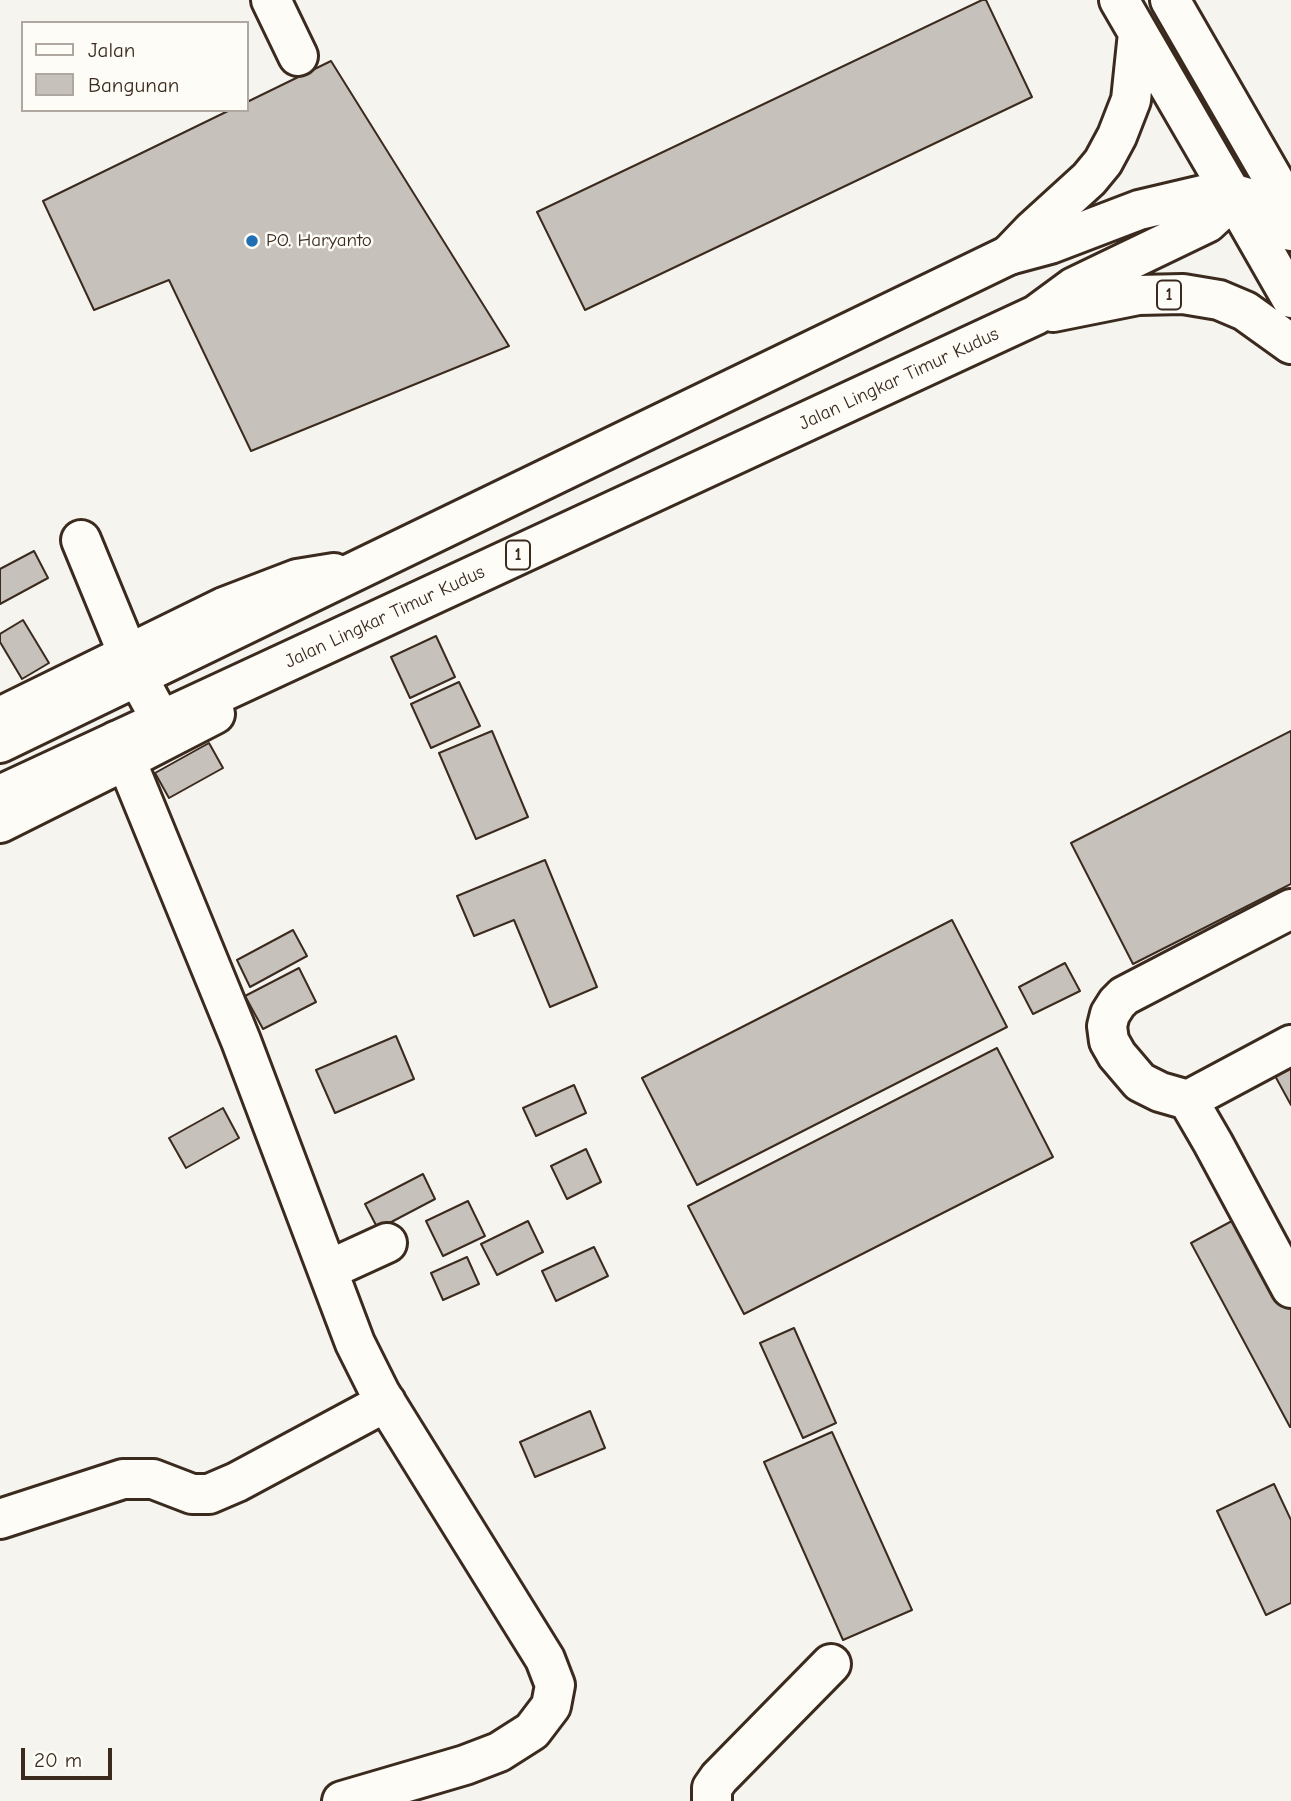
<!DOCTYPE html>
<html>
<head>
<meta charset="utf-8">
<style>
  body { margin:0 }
  #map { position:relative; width:1291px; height:1801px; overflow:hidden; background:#f5f4ee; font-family:"Comic Neue",sans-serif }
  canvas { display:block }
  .legend { position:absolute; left:21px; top:21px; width:228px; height:91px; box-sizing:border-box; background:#fdfcf7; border:2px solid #afa8a0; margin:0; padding:9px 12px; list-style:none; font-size:21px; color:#3b2a1e }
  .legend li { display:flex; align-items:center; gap:14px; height:35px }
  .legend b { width:35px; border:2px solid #afa8a0 }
  .scale { position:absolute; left:21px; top:1748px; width:91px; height:32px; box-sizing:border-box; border:4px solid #3b2a1e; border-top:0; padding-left:9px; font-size:21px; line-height:24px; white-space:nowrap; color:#3b2a1e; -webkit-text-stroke:5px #fdfcf7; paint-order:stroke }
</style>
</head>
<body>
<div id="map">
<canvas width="1291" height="1801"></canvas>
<ul class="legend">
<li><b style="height:9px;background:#fdfcf7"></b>Jalan</li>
<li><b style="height:19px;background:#c7c1bb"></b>Bangunan</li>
</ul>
<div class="scale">20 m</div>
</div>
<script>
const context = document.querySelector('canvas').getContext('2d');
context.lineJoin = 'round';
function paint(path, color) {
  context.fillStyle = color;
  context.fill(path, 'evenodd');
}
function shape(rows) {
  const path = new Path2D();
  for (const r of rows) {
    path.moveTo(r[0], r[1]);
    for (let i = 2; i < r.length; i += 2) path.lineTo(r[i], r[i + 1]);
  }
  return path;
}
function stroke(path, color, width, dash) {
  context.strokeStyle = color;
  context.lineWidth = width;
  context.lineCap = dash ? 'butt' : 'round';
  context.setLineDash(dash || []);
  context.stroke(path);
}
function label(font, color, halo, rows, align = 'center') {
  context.font = font + ' "Comic Neue",sans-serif';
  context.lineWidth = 5;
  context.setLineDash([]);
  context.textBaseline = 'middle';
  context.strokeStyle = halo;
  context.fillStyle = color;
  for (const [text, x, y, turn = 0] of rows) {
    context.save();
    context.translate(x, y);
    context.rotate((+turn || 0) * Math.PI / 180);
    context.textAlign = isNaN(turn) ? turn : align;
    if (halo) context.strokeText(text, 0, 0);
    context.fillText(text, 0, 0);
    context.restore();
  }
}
const building = shape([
  [982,0,986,0,1032,97,585,310,537,212,982,0],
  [331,61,509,346,251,451,169,280,94,310,43,201,230,110,247,110,247,102,331,61],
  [34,551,48,578,0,604,0,569,34,551],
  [23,620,49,663,22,679,0,642,0,634,23,620],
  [436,636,455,677,410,698,391,657,436,636],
  [459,682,480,726,431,748,411,704,459,682],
  [492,731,528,817,476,839,439,753,492,731],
  [1291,731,1291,884,1133,964,1071,843,1291,731],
  [209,743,223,768,169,798,155,773,209,743],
  [545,860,597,987,550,1007,514,920,474,936,457,896,545,860],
  [952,920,1007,1027,697,1185,642,1078,952,920],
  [293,930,307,956,250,987,237,960,293,930],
  [1065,963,1080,991,1033,1014,1019,987,1065,963],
  [299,968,316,1002,263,1029,245,996,299,968],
  [396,1036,414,1079,335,1113,316,1070,396,1036],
  [997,1048,1053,1157,744,1314,688,1206,997,1048],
  [1291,1065,1291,1105,1274,1074,1291,1065],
  [574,1085,586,1113,536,1136,523,1108,574,1085],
  [223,1108,239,1138,186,1168,169,1138,223,1108],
  [586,1149,601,1182,567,1199,551,1166,586,1149],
  [423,1174,435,1199,378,1229,365,1204,423,1174],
  [468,1201,485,1236,443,1256,426,1221,468,1201],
  [1243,1215,1291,1305,1291,1427,1290,1427,1191,1243,1243,1215],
  [528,1221,543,1252,497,1275,481,1244,528,1221],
  [594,1247,608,1276,556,1301,542,1271,594,1247],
  [467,1257,479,1284,443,1300,431,1273,467,1257],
  [794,1328,836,1423,803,1438,760,1343,794,1328],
  [590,1411,605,1448,535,1477,520,1442,590,1411],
  [832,1432,912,1610,843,1640,764,1462,832,1432],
  [1274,1484,1291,1520,1291,1603,1266,1615,1217,1511,1274,1484]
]);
const minor = shape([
  [271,0,298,56],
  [81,540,137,676,161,720],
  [0,717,224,607,297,579,334,573],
  [116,741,126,760,241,1041,355,1343,380,1393,545,1659,555,1685,551,1706,532,1731,499,1752,465,1765,342,1801],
  [0,823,126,760,215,714],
  [1291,909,1124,996,1117,1003,1110,1014,1107,1026,1109,1041,1117,1055,1140,1082,1160,1092,1188,1100,1213,1143,1291,1288],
  [1188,1100,1291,1045],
  [328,1270,387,1243],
  [0,1519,123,1479,153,1479,192,1494,209,1494,237,1482,386,1402],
  [712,1801,712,1788,719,1778,831,1664]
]);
const major = shape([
  [1119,0,1231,193],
  [1170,0,1291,210],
  [1009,255,1033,230,1089,179,1103,162,1117,136,1131,100,1138,33]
]);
const highway = shape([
  [1231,193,1291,298],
  [1053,312,1138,295,1183,294,1219,300,1245,311,1291,344],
  [0,743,1009,255,1050,244,1139,210,1207,194,1231,193,1252,199,1277,216,1291,231],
  [0,795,1036,315,1074,287,1207,223,1221,210,1231,193]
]);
const markers = [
  [252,241,7,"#1f6fb2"]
];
const shields = [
  [1169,295,24],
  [518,555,24]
];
const shieldNames = [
  ["1",1169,295],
  ["1",518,555]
];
const poiNames = [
  ["PO. Haryanto",266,241]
];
const streetNames = [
  ["Jalan Lingkar Timur Kudus",899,379,-25],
  ["Jalan Lingkar Timur Kudus",385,617,-25]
];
paint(building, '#c7c1bb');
stroke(building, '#3b2a1e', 2);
stroke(minor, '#3b2a1e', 44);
stroke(major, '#3b2a1e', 44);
stroke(highway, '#3b2a1e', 44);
stroke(minor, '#fdfcf7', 38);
stroke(major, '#fdfcf7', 38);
stroke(highway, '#fdfcf7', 38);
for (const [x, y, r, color] of markers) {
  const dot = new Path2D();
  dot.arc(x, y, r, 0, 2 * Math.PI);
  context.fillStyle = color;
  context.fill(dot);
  stroke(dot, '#fdfcf7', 2.5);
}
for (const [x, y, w] of shields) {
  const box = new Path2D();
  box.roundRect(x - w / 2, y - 14.5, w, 29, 5);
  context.fillStyle = '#fdfcf7';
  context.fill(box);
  stroke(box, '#3b2a1e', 2);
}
label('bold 18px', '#3b2a1e', null, shieldNames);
label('19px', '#3b2a1e', '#fdfcf7', poiNames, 'left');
label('19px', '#3b2a1e', '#fdfcf7', streetNames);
</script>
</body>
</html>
